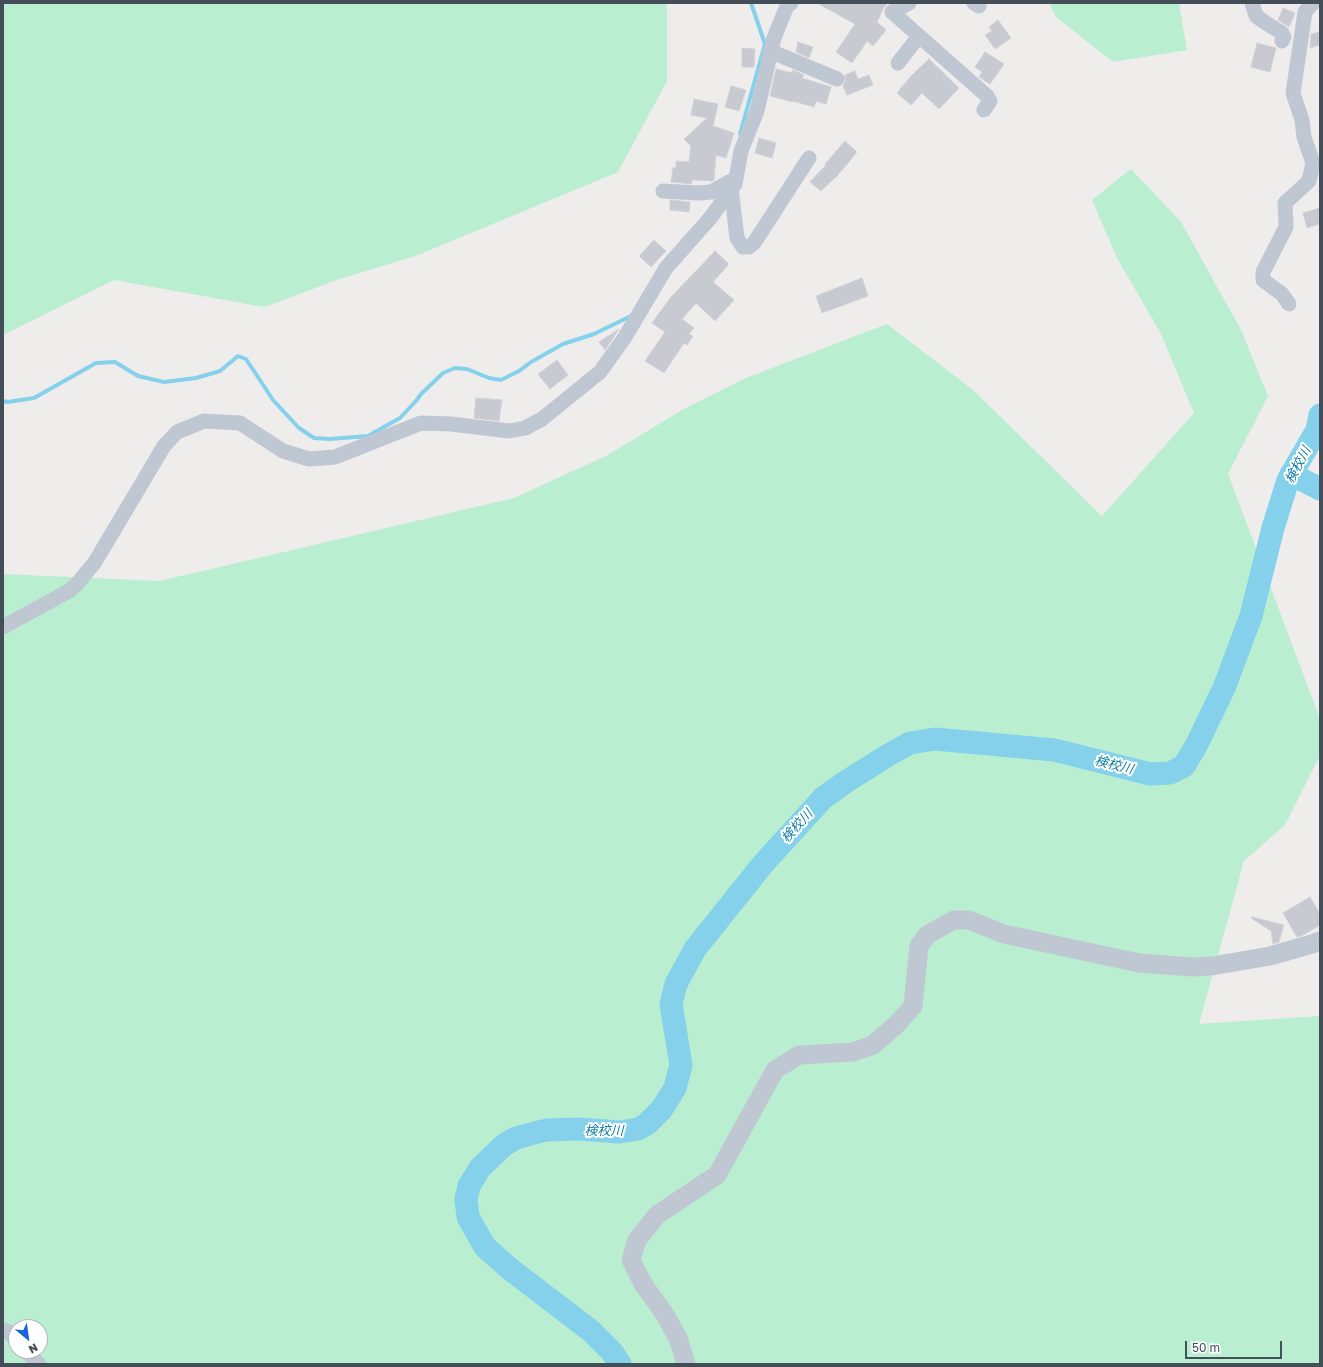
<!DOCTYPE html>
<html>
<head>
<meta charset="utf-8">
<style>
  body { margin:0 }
  #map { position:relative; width:1323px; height:1367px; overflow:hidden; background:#efecec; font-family:"Golos Text",sans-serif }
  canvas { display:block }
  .frame { position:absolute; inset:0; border:4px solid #444e59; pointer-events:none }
  .north { position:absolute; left:8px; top:1319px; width:40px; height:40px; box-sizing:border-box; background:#fff; border:1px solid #b4b8bd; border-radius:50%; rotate:151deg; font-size:11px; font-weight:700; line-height:16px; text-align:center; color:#444e59 }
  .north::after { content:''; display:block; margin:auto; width:14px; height:18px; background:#1964db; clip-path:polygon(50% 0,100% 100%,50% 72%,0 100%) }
  .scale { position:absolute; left:1185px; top:1341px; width:97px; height:18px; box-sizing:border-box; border:2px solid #444e59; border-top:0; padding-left:5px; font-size:12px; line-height:14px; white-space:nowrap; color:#444e59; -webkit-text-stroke:3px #fff; paint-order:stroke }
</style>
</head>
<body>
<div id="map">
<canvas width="1323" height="1367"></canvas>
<div class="frame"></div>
<div class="north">N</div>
<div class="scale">50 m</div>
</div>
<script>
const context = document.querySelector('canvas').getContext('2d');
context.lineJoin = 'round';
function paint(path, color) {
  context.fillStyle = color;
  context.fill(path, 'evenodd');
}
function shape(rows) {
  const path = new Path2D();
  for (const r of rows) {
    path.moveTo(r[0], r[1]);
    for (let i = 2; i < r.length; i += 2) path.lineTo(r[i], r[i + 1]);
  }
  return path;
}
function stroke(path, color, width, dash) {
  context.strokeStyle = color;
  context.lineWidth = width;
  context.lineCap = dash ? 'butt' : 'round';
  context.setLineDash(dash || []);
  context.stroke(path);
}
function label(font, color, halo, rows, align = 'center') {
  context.font = font + ' "Golos Text","Noto Sans JP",sans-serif';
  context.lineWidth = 4;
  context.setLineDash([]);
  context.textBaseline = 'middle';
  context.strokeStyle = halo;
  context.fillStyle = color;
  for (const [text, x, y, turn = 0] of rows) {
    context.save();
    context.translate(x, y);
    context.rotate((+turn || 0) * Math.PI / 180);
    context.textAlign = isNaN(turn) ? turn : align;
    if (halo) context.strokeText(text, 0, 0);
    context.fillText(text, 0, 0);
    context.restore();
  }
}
const green = shape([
  [3,3,667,3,667,81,618,172,418,255,337,280,264,307,114,280,3,335],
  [1049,3,1179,3,1187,50,1113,62,1056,17],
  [1131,169,1181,222,1241,330,1268,396,1228,474,1320,719,1320,755,1285,825,1244,861,1199,1024,1320,1016,1320,1364,3,1364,3,574,159,581,267,556,514,498,608,455,682,410,746,378,887,324,973,390,1102,516,1194,413,1161,334,1117,258,1092,200],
  [16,1327,40,1327,40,1351,16,1351]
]);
const stream = shape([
  [740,134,765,44,751,3],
  [3,401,8,402,34,398,96,363,115,362,138,376,164,382,196,378,220,371,238,356,246,359,273,400,299,428,314,438,330,439,368,436,400,418,416,401,421,394,443,373,455,368,467,369,489,378,501,380,519,371,531,362,563,344,594,334,631,316]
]);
const river = shape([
  [1291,474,1320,489],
  [620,1364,612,1352,591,1331,510,1269,485,1247,468,1217,466,1199,469,1186,480,1168,504,1145,516,1138,546,1130,578,1129,620,1132,638,1129,647,1124,662,1109,675,1088,681,1065,671,1004,676,984,695,949,763,864,823,798,847,781,890,754,910,743,935,739,1054,750,1150,774,1170,773,1184,766,1196,746,1224,688,1251,616,1273,528,1288,480,1317,430,1320,415]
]);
const building = shape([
  [817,3,888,3,884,7,877,22,886,30,873,46,867,41,852,63,836,52,855,24,817,3],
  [1283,8,1295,13,1289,27,1278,20,1283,8],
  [998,20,1011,38,995,49,985,35,992,31,989,27,998,20],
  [1320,32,1320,45,1310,48,1311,34,1320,32],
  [798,42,813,47,809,58,796,52,798,42],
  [1257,43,1276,48,1270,72,1251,67,1257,43],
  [742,48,755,49,754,67,742,67,742,48],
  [985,52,1004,64,990,84,979,77,982,72,975,67,985,52],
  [929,59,959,88,939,109,922,93,911,105,897,93,911,76,929,59],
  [776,69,792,73,793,70,804,75,802,78,831,87,826,104,816,101,814,107,793,101,793,102,770,96,776,69],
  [855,71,858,79,869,75,873,85,847,95,843,86,845,82,845,75,855,71],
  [731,86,746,90,739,111,725,107,731,86],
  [694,99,718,104,713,126,734,133,726,158,716,155,714,180,712,181,692,180,692,184,671,182,673,168,676,168,676,161,689,162,691,146,684,139,707,118,691,115,694,99],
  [759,138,776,143,772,158,755,153,759,138],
  [845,141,857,152,838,175,821,191,810,182,826,165,825,164,845,141],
  [670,200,690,202,689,212,670,210,670,200],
  [1320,208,1320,224,1307,228,1303,213,1320,208],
  [654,240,666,251,651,267,639,256,654,240],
  [715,251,729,264,713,282,734,300,715,321,696,303,682,319,694,328,689,334,693,336,687,345,684,343,664,373,645,361,665,332,652,323,671,297,715,251],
  [862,278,868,296,822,313,816,296,862,278],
  [619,329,605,350,599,342,619,329],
  [557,360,568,375,550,389,538,374,557,360],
  [476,398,502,400,499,421,474,418,476,398],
  [1310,897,1320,914,1320,925,1303,935,1297,937,1283,913,1310,897],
  [1252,917,1284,925,1279,942,1273,944,1271,931,1251,918,1252,917]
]);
const minor = shape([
  [909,3,892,12,987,96,990,101,984,110],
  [974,3,979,6],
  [1252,3,1256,16,1266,23,1282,33,1284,37,1282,41],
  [770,51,837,79],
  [898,63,919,36],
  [731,188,737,238,743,247,749,247,754,243,809,158],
  [663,191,698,193,711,192,729,182,735,184],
  [1289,304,1282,294,1263,280,1263,272,1286,227,1285,203,1309,181,1313,163,1304,137,1302,120,1293,93,1305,12,1313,3],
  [3,627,69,591,77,584,95,562,164,446,177,432,204,421,240,423,283,451,309,459,335,457,421,423,451,424,509,431,525,428,542,419,600,372,625,337,666,268,711,217,735,184,741,151,757,111,774,38,787,6,791,3],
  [3,1330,7,1331,16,1340],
  [26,1351,39,1364]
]);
const tertiary = shape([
  [686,1364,678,1338,664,1313,643,1284,631,1260,637,1240,657,1215,717,1175,775,1070,799,1055,853,1052,873,1045,897,1024,913,1006,919,946,927,935,954,920,969,920,1004,934,1139,963,1192,967,1212,966,1270,956,1312,944,1320,941]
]);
const waterNames = [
  ["検校川",1298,465,-62],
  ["検校川",1114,765,14],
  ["検校川",797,826,-48],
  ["検校川",604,1131]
];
paint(green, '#b9eed0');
stroke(stream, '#85d1eb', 4);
stroke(river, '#85d1eb', 23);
paint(building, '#c8cad2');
stroke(building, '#d0d2d8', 1);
stroke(minor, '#bfc7d2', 15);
stroke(tertiary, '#bfc7d2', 19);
label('italic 13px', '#0c7da4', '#fff', waterNames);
</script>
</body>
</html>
